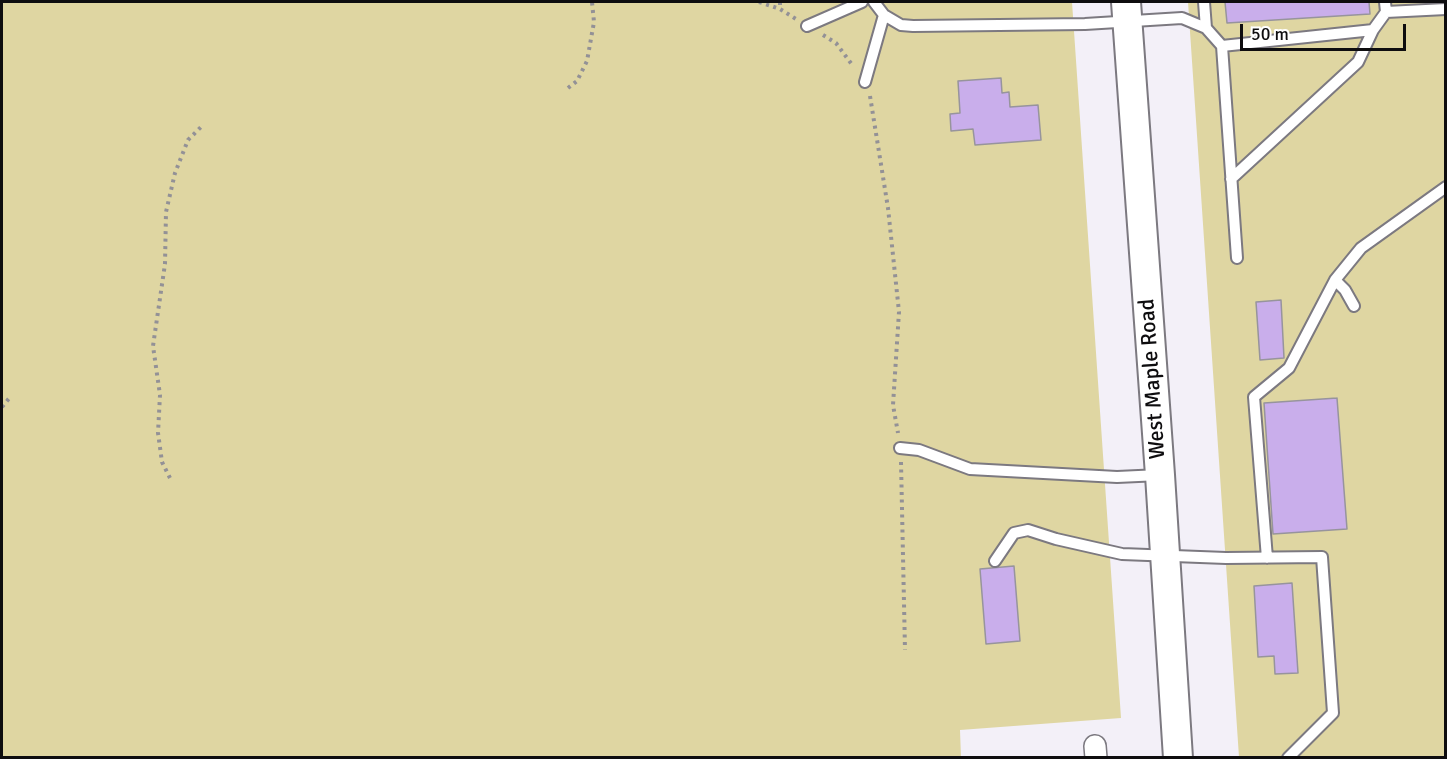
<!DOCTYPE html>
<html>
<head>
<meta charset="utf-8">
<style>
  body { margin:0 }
  #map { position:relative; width:1447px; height:759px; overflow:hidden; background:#f3f0f8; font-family:Signika,sans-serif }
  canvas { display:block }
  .frame { position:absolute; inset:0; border:3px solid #0e0d0f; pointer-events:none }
  .scale { position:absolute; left:1240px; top:24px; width:166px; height:27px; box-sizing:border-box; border:3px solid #0e0d0f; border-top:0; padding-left:8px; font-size:18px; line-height:21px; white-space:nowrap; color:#0e0d0f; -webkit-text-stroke:4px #fff; paint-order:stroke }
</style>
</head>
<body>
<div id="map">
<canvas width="1447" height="759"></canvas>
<div class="frame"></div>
<div class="scale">50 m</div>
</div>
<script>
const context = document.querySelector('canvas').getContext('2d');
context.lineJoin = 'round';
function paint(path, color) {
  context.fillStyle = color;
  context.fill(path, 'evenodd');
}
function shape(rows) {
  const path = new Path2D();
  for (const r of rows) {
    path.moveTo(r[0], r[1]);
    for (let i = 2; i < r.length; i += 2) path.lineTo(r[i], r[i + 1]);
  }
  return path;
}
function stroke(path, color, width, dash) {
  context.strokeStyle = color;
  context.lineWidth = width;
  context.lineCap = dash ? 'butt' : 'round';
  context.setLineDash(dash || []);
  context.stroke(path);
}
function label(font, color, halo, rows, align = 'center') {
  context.font = font + ' Signika,sans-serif';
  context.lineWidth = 4.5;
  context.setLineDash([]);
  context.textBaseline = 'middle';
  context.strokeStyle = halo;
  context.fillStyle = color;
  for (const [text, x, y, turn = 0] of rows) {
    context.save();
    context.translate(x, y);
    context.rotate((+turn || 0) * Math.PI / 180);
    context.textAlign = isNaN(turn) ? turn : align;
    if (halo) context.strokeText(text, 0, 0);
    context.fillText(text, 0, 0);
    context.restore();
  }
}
const green = shape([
  [2,2,1072,2,1121,718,960,730,961,758,2,757],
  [1188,2,1445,2,1445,757,1239,757]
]);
const building = shape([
  [1225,2,1369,2,1370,14,1227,23,1225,2],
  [1001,78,1002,93,1009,92,1010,107,1038,105,1041,140,975,145,973,129,951,131,950,114,960,113,958,81,1001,78],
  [1281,300,1284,358,1260,360,1256,302,1281,300],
  [1337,398,1347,529,1273,534,1264,403,1337,398],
  [1014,566,1020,641,986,644,980,569,1014,566],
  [1292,583,1298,673,1275,674,1274,656,1258,657,1254,586,1292,583]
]);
const path = shape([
  [759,2,780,9,796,19],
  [780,2,780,9],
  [823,35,836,43,853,66],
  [568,88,577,81,587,61,594,22,592,2],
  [870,96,888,208,899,312,893,405,898,433],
  [2,407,11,396],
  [901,462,905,650],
  [170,478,162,462,158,433,160,395,153,346,165,264,166,212,175,173,188,140,203,125]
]);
const lane = shape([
  [874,2,884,15,901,25,913,26,1085,24,1182,18,1206,28,1222,46,1373,30,1386,12,1385,2],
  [1204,2,1206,28],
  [1386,12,1446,9],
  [807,26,862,2],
  [1222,46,1237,258],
  [865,82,884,15],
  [1231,179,1358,62,1373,30],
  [1335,280,1345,290,1354,306],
  [900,448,919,450,970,469,1117,477,1160,475],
  [1267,558,1254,397,1289,368,1335,280,1361,248,1446,187],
  [995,561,1014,533,1028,530,1056,539,1122,554,1226,558,1322,557,1333,713,1288,758]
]);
const street = shape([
  [1095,746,1096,758]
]);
const secondary = shape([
  [1126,2,1160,475,1178,758]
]);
const streetNames = [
  ["West Maple Road",1153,379,-94]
];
paint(green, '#dfd6a2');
paint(building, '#c9aeeb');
stroke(building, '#97949c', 1.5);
stroke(lane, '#7c7980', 14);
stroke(street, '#7c7980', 24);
stroke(secondary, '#7c7980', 32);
stroke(path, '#939196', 4, [3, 4.5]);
stroke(lane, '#fff', 10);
stroke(street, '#fff', 21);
stroke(secondary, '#fff', 28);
label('22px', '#0e0d0f', '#fff', streetNames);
</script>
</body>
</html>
